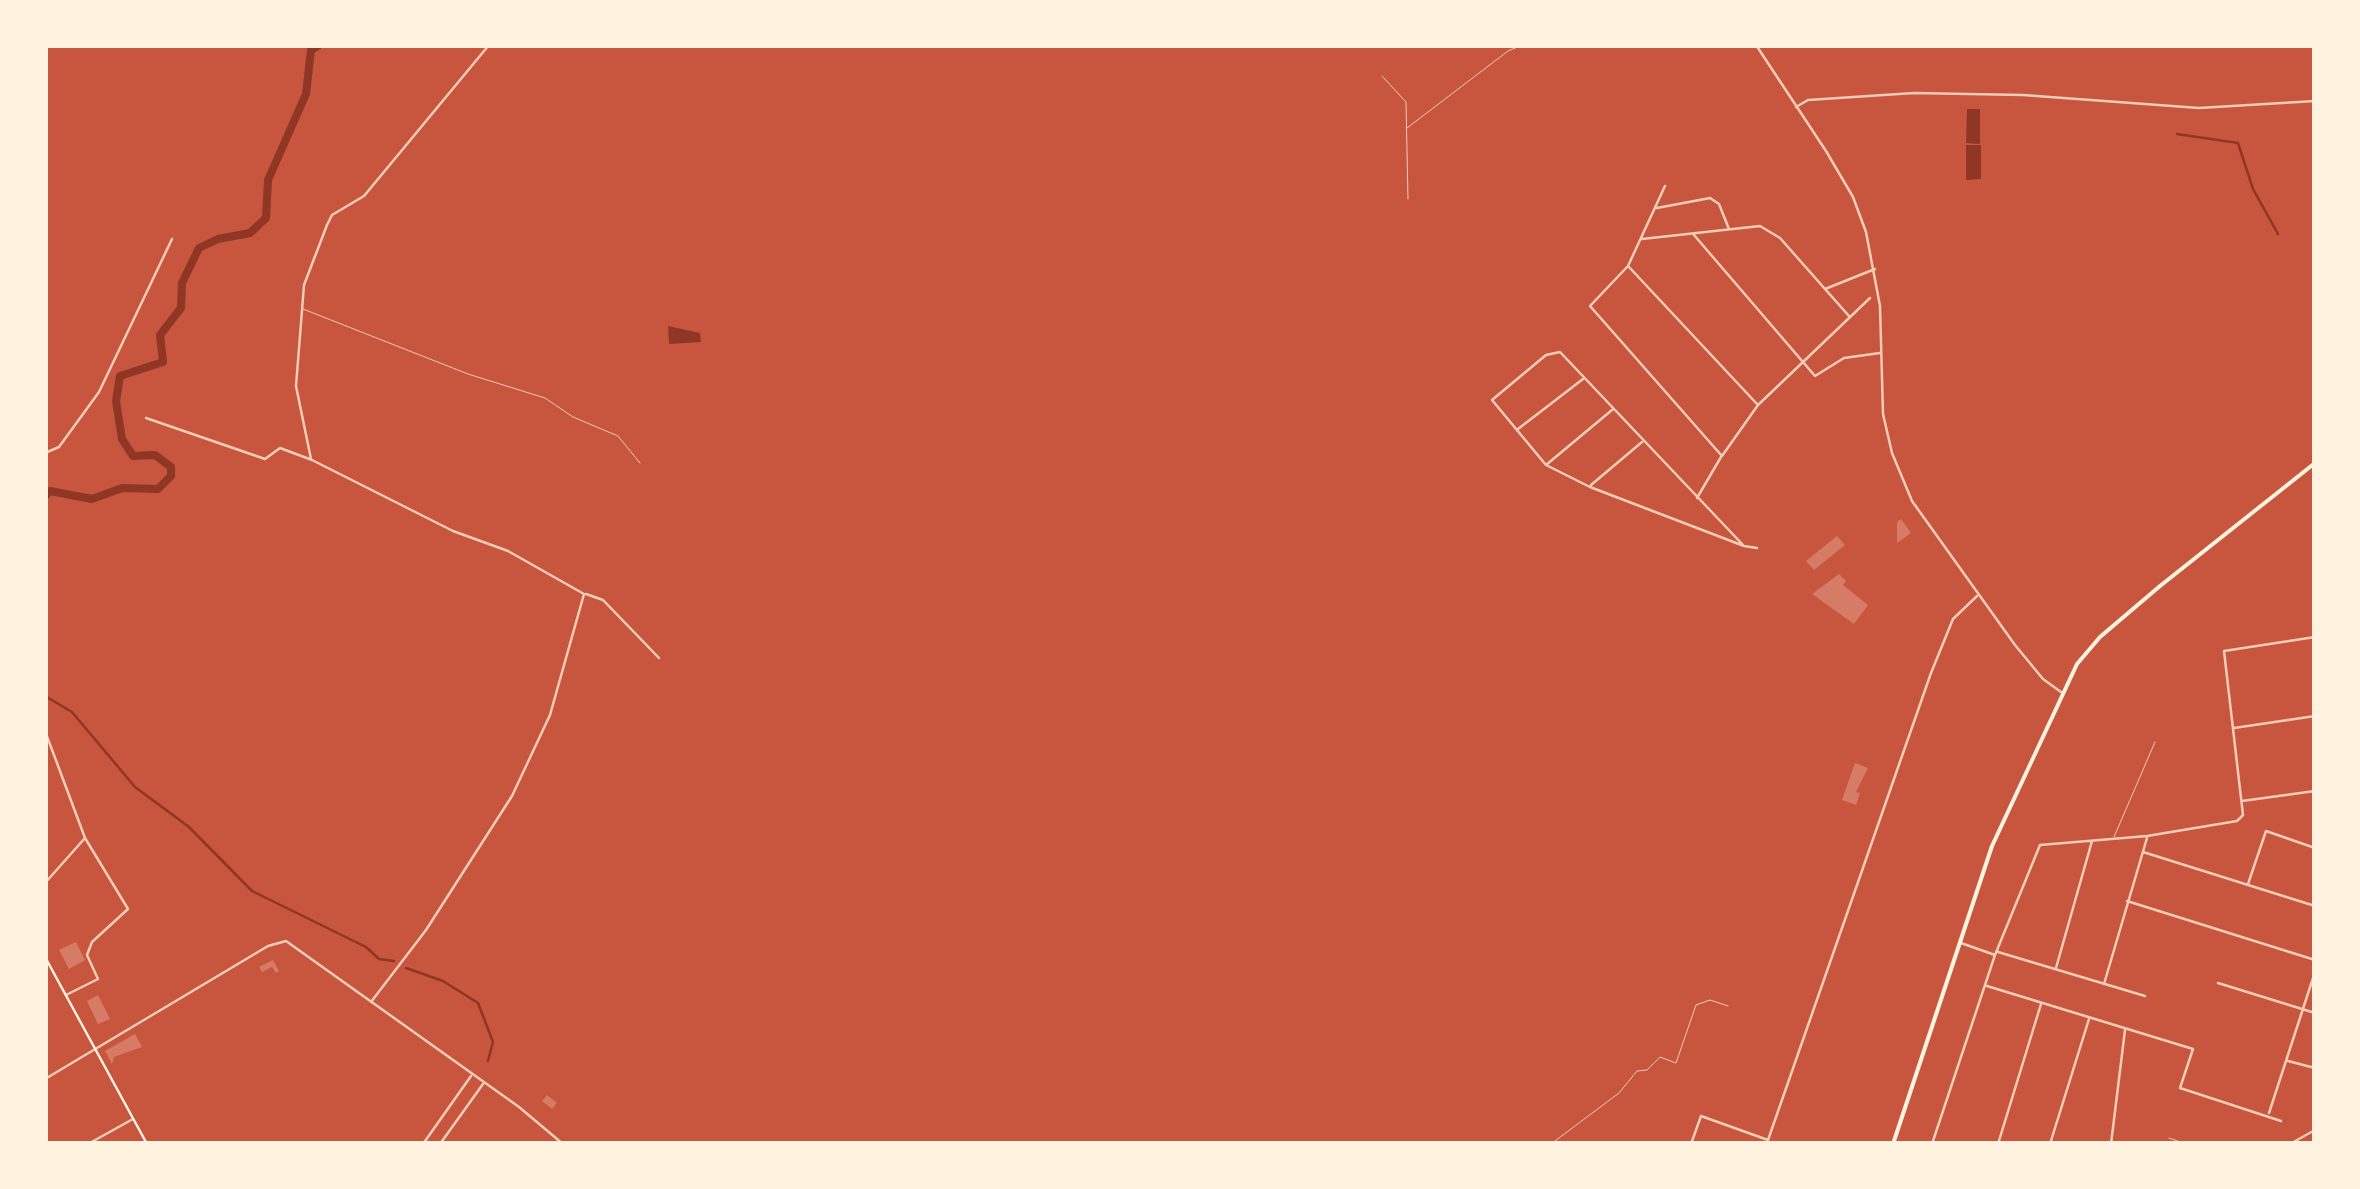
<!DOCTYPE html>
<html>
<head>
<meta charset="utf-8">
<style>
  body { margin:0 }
  #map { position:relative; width:2360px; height:1189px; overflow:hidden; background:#c8553d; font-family:"PT Sans Narrow",sans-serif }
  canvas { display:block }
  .frame { position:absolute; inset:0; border:48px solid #fff3e0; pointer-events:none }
</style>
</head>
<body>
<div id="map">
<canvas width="2360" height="1189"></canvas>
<div class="frame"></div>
</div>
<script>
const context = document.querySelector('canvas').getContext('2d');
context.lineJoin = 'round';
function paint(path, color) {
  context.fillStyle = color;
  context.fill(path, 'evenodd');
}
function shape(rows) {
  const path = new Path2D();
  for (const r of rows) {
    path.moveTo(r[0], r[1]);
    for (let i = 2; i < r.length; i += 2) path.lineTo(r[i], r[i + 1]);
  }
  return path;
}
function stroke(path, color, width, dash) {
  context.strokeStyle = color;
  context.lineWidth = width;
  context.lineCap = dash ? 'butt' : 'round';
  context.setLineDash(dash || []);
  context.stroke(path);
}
const water = shape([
  [1967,109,1980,109,1980,144,1966,143],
  [1966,145,1981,145,1981,179,1966,180],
  [668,326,700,333,701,342,669,344]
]);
const stream = shape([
  [2177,134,2238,143,2253,189,2278,234],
  [45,696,72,712,135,787,189,827,252,891,366,947,379,959,394,961],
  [406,968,443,981,478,1003,493,1042,488,1061]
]);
const river = shape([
  [45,496,50,491,92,499,122,488,158,489,171,476,171,467,155,455,133,456,122,439,116,401,120,376,163,362,160,335,181,308,182,283,199,248,218,239,250,233,266,218,268,180,306,94,311,50,319,45]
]);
const building = shape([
  [1901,519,1911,533,1897,543,1897,522],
  [1837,536,1845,545,1814,570,1806,561],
  [1839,574,1846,581,1843,585,1868,605,1854,624,1812,594],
  [1855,763,1868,768,1856,792,1860,793,1856,805,1842,800],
  [76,942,85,960,69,969,59,950],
  [273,960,279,971,276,973,272,967,262,972,259,967],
  [98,995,110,1019,98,1024,87,1001],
  [135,1034,142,1047,114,1057,112,1064,105,1051],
  [547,1095,557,1103,552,1109,542,1101]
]);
const service = shape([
  [1382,76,1406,102,1408,199],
  [1407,128,1508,51,1522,45],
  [303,309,468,374,545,398,573,417,618,436,640,463],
  [2114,837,2155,742],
  [2169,1138,2186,1144],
  [1555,1141,1619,1093,1637,1071,1647,1070,1660,1057,1676,1063,1696,1005,1710,1000,1728,1006]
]);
const minor = shape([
  [1796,107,1808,100,1914,93,2023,95,2199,108,2315,101],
  [1665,186,1628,266,1590,306,1722,456,1758,405,1870,298],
  [1657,208,1710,198,1719,204,1729,229],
  [1694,235,1815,376,1844,358,1880,353],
  [1642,239,1760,226,1780,238,1825,289,1875,269],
  [1629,267,1757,404],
  [1825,289,1849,316],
  [146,418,265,459,280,448,312,460,453,531,508,551,584,594,550,715,512,796,426,930,371,1002],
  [1518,429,1583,379],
  [45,453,59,447,99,392,172,239],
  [311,459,296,386,304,285,327,225,332,215,364,196,489,45],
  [1546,465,1612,410],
  [1591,485,1642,442],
  [1697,498,1721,457],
  [1744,546,1560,352,1546,355,1492,400,1546,465,1590,487,1744,546,1757,548],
  [586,594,603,600,659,658],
  [2234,728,2315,716],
  [45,731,85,838,45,883],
  [2242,801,2315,791],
  [2143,852,2315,906],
  [2248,884,2266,831,2315,848],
  [2127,901,2315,960],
  [1961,943,1995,955],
  [1998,952,2145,996],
  [2056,968,2092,841],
  [2218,983,2315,1013],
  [2104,984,2147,838],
  [1987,986,2193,1049,2180,1088,2281,1121],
  [66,995,98,979,87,955,92,942,128,909,85,838],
  [2288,1061,2315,1068],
  [45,1079,268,946,286,941,519,1107,563,1144],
  [2269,1113,2315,972],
  [1553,1143,1555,1144],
  [88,1144,133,1119],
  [423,1144,471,1076],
  [440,1144,483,1084],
  [1691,1144,1701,1116,1768,1140,1931,673,1953,619,1977,596],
  [1932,1144,1995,955,2040,845,2147,836,2237,821,2243,815,2224,651,2315,637],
  [1998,1144,2041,1004],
  [2050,1144,2089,1019],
  [2111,1144,2125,1030],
  [2290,1144,2315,1130]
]);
const tertiary = shape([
  [1756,45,1826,151,1853,197,1866,232,1880,306,1883,414,1892,453,1912,501,2015,645,2043,679,2061,692]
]);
const secondary = shape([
  [45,957,147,1144]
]);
const primary = shape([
  [1893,1144,1992,846,2077,664,2100,637,2160,586,2315,463]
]);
paint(water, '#8f3625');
stroke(stream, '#8f3625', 2.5);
stroke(river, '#8f3625', 8);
paint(building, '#d67c66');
stroke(service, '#f1ccb7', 1);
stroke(minor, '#f1ccb7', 2.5);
stroke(tertiary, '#f1ccb7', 2.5);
stroke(secondary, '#fff3e0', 2.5);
stroke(primary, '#fff3e0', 4);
</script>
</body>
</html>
